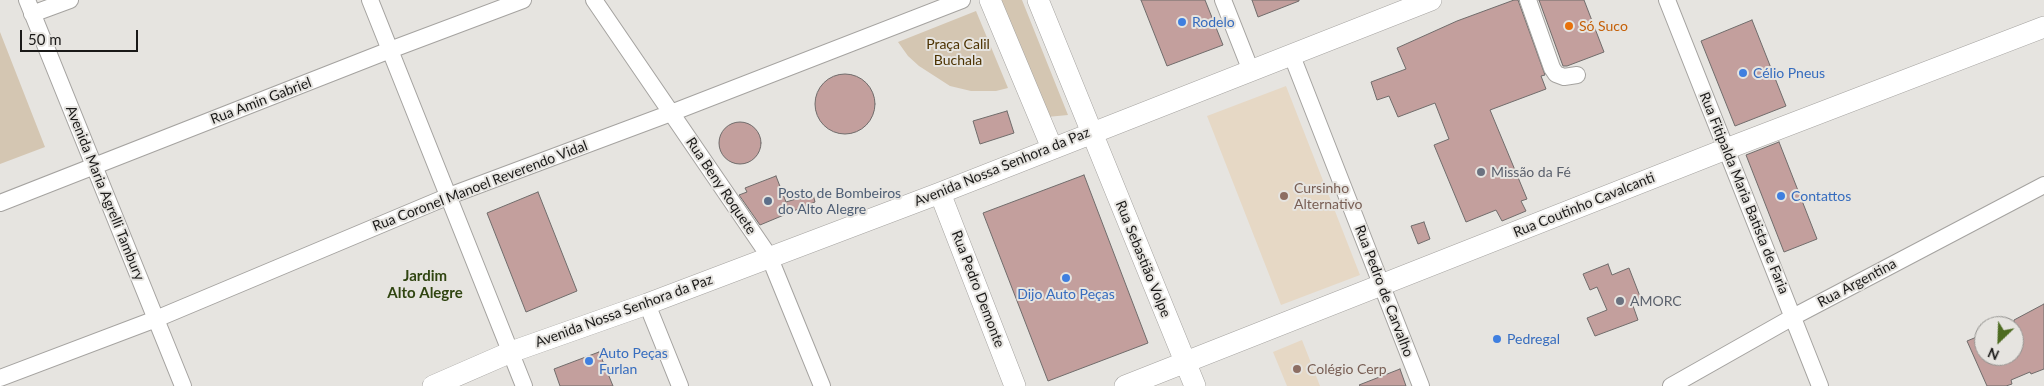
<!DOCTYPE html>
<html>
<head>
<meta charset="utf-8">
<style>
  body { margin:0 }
  #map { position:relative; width:2044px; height:386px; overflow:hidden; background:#e6e4e0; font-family:Lato,sans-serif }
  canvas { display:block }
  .north { position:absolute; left:1974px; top:316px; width:50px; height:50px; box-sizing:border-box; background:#e6e4e0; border:1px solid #949390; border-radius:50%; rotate:204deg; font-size:14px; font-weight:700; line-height:20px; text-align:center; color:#1a1918 }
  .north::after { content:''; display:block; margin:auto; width:18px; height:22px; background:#4d6b20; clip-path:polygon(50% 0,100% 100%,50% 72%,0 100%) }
  .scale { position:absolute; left:20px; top:30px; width:118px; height:22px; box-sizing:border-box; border:2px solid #1a1918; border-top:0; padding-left:6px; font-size:15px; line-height:18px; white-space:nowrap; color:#1a1918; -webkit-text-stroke:4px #e6e4e0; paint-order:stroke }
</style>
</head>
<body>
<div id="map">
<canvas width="2044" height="386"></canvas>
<div class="north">N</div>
<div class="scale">50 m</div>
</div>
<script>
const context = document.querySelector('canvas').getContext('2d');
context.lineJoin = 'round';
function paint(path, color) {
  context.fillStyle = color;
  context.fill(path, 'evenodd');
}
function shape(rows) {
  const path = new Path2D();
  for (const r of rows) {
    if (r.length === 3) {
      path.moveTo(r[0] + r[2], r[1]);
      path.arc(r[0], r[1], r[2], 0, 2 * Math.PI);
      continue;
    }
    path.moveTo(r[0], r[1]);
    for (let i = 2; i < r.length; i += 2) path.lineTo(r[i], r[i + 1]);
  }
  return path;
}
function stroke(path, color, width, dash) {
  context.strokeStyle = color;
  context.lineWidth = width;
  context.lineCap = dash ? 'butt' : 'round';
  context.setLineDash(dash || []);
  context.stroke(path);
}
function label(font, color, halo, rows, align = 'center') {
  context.font = font + ' Lato,sans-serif';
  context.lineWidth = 4;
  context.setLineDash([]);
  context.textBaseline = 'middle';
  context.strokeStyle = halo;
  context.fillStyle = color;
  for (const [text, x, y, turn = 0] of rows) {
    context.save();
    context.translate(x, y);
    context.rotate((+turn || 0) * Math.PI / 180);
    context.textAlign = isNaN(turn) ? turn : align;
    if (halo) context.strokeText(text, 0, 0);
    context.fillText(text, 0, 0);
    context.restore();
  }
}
const education = shape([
  [1286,86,1360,275,1281,305,1207,116],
  [1302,340,1320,386,1287,386,1273,352]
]);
const green = shape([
  [1000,0,1022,0,1068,115,1047,117],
  [976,11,1008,88,996,91,971,91,950,86,919,66,908,56,898,42],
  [0,32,45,147,0,164]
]);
const building = shape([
  [1141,0,1205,0,1223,45,1167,66,1141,0],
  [1252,0,1299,0,1299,1,1258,17,1252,0],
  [1514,0,1518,0,1545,75,1541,76,1546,89,1490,110,1527,199,1521,201,1526,211,1502,221,1496,210,1466,222,1434,145,1449,139,1435,103,1398,117,1389,96,1377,100,1371,82,1406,69,1397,48,1457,21,1514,0],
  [1539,0,1584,0,1604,52,1567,66,1563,66,1539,0],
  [1752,20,1786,106,1735,126,1701,41,1752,20],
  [845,104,30],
  [1007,111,1014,133,980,144,973,121,1007,111],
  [740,143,21],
  [1779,142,1817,239,1784,252,1746,155,1779,142],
  [1084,175,1148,343,1048,381,983,213,1084,175],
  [776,176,786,202,813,194,815,202,760,225,739,195,747,192,745,188,776,176],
  [538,192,577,291,526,312,487,213,538,192],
  [1424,222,1430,239,1418,244,1411,226,1424,222],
  [1608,264,1612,275,1629,268,1641,299,1632,303,1638,320,1595,336,1587,318,1607,310,1597,287,1590,290,1583,274,1608,264],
  [2044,304,2044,369,2031,374,2030,372,2011,380,2012,384,2006,386,1987,386,1967,341,1984,334,1984,356,2014,356,2014,320,2044,304],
  [599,352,613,386,560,386,554,369,599,352],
  [1400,369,1406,386,1360,386,1359,385,1400,369]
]);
const minor = shape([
  [27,0,183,386],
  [370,0,524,386],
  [594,0,769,256,822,386],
  [1223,0,1251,71],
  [1528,0,1552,68,1556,74,1564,77,1577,75],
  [1667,0,1820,386],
  [32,14,70,0],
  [1292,56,1421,386],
  [0,203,390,50,523,0],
  [647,304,680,386],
  [0,378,156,319,449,196,671,113,962,0],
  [1671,386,1793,317,2044,185]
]);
const major = shape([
  [990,0,1052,148],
  [1038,0,1195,386],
  [940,193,1015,386],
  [433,386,511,352,647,304,940,193,1431,0],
  [1125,386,1726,149,2044,27]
]);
const markers = [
  [1182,22,5,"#3f7fe0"],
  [1569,26,5,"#e8710a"],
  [1743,73,5,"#3f7fe0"],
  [1481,172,5,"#6b7280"],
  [1284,196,5,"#8d6e63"],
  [1781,196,5,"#3f7fe0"],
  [768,201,5,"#5c6f8a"],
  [1066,278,5,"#3f7fe0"],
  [1620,301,5,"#6b7280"],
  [1497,339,5,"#3f7fe0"],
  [589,361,5,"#3f7fe0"],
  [1297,369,5,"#8d6e63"]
];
const shopNames = [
  ["Rodelo",1192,22],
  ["Célio Pneus",1753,73],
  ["Contattos",1791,196],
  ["Dijo Auto Peças",1066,294,"center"],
  ["Pedregal",1507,339],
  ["Auto Peças",599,353],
  ["Furlan",599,369]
];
const foodNames = [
  ["Só Suco",1579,26]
];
const parkNames = [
  ["Praça Calil",958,44],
  ["Buchala",958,60]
];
const streetNames = [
  ["Rua Amin Gabriel",261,101,-21],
  ["Avenida Nossa Senhora da Paz",1002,167,-22],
  ["Rua Coronel Manoel Reverendo Vidal",480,186,-21],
  ["Rua Beny Roquete",721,186,56],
  ["Avenida Maria Agrelli Tambury",105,193,68],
  ["Rua Fitipalda Maria Batista de Faria",1744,193,68],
  ["Rua Coutinho Cavalcanti",1584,205,-22],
  ["Rua Sebastião Volpe",1143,259,68],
  ["Rua Argentina",1857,283,-28],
  ["Rua Pedro Demonte",978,289,69],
  ["Rua Pedro de Carvalho",1384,291,69],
  ["Avenida Nossa Senhora da Paz",624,311,-20]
];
const worshipNames = [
  ["Missão da Fé",1491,172],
  ["AMORC",1630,301]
];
const educationNames = [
  ["Cursinho",1294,188],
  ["Alternativo",1294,204],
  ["Colégio Cerp",1307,369]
];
const serviceNames = [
  ["Posto de Bombeiros",778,193],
  ["do Alto Alegre",778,209]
];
const neighbourhoodNames = [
  ["Jardim",425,276],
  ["Alto Alegre",425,293]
];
paint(education, '#e6d8c5');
paint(green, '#d4c6b2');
paint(building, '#c39f9d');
stroke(building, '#706c6b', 1);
stroke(minor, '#a5a3a0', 18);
stroke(major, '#a5a3a0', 22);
stroke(minor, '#fff', 16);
stroke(major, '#fff', 21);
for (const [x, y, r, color] of markers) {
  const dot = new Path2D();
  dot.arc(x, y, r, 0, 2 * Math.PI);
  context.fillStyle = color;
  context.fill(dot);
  stroke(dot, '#e6e4e0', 2);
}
label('14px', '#366cbe', '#e6e4e0', shopNames, 'left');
label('14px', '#c56008', '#e6e4e0', foodNames, 'left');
label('14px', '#4c3200', '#e6e4e0', parkNames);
label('14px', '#1a1918', '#e6e4e0', streetNames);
label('14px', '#5b616d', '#e6e4e0', worshipNames, 'left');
label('14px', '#785e54', '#e6e4e0', educationNames, 'left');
label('14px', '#4e5e75', '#e6e4e0', serviceNames, 'left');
label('bold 15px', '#304511', '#e6e4e0', neighbourhoodNames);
</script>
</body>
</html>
